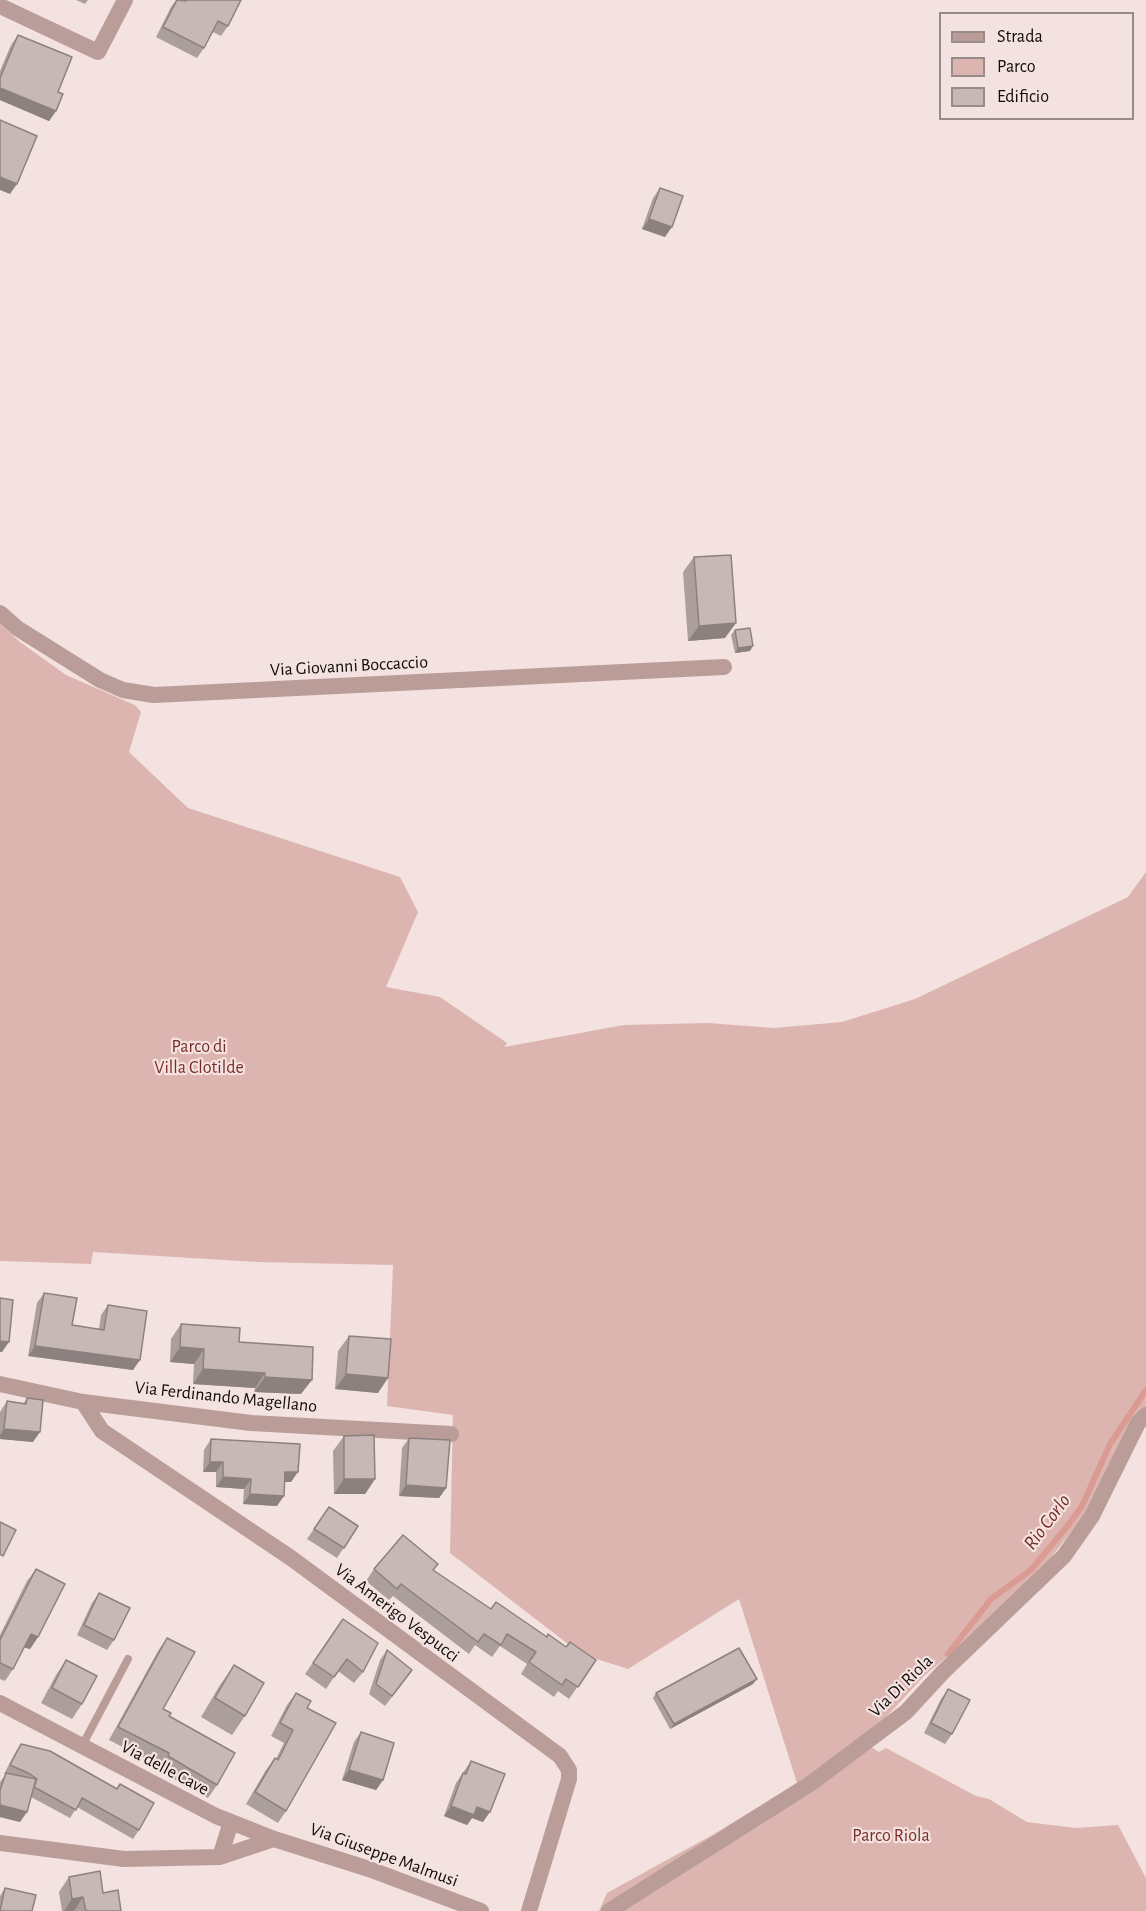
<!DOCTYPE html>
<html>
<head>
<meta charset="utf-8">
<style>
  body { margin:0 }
  #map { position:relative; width:1146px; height:1911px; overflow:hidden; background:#f3e2df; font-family:"Alegreya Sans",sans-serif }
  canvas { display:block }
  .legend { position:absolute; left:939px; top:12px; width:195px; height:108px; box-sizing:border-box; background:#f3e2df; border:2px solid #988c8a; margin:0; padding:8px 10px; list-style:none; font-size:18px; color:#100b0a }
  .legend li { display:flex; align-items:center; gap:12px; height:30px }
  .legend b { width:30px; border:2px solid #988c8a }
</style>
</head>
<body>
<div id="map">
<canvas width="1146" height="1911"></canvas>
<ul class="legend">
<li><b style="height:8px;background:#ba9d99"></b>Strada</li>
<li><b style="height:16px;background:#ddb5b0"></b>Parco</li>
<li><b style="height:16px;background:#c8b8b5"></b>Edificio</li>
</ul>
</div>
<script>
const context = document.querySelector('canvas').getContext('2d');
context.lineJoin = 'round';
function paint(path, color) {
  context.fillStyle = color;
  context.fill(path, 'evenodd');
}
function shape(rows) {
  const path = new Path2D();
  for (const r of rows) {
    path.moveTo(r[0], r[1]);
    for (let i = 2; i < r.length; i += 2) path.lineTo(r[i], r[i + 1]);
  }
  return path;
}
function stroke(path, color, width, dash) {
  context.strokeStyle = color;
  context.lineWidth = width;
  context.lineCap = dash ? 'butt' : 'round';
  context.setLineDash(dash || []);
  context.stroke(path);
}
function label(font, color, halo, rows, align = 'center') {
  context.font = font + ' "Alegreya Sans",sans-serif';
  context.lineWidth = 4.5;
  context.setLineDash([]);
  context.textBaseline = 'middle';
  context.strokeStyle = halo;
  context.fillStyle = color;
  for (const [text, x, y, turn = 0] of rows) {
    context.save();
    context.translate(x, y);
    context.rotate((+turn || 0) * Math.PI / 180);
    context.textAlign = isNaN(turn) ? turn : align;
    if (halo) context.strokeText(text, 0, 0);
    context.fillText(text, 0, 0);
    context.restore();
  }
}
const green = shape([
  [0,624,20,642,66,675,135,705,141,712,129,752,188,808,400,877,418,912,386,987,440,997,507,1043,504,1047,624,1025,708,1023,774,1028,842,1022,915,999,1128,897,1146,872,1146,1411,1103,1491,1024,1592,924,1676,863,1742,879,1752,886,1748,976,1796,989,1799,1027,1822,1076,1828,1118,1825,1146,1878,1146,1911,599,1911,607,1893,714,1834,797,1783,739,1599,628,1669,581,1654,450,1553,453,1415,387,1406,393,1265,257,1262,93,1252,91,1264,0,1261]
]);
const stream = shape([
  [948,1654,991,1599,1031,1570,1069,1524,1082,1506,1110,1444,1146,1390]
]);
const lane = shape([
  [82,1746,128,1659]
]);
const street = shape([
  [0,6,98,52,125,0],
  [0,613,17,628,100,680,123,690,154,695,724,667],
  [0,1384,83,1402,251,1423,451,1434],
  [83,1402,102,1431,291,1558,560,1756,569,1770,569,1779,529,1911],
  [0,1703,216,1816,274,1839,369,1869,481,1911],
  [0,1843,124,1859,220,1857,274,1839],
  [220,1857,231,1822],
  [609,1911,810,1784,906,1712,943,1672,1064,1556,1092,1516,1138,1423,1146,1415]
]);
const wall = shape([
  [76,0,88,0,85,4],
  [176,0,241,0,228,26,221,36,213,32,204,48,197,58,156,37,171,7],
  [18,35,58,92,56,111,49,121,0,100,0,71,11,45],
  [660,188,665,237,642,229,653,198],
  [694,557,725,638,688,641,683,572],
  [735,630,750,651,735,653,731,635],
  [44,1293,72,1325,99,1329,101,1315,108,1305,133,1370,28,1356,37,1303],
  [181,1324,239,1342,301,1394,254,1392,255,1388,193,1384,194,1364,170,1362,171,1339],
  [349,1336,378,1393,335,1389,338,1351],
  [27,1398,33,1442,0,1439,0,1412,7,1401,23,1404],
  [344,1436,375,1479,365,1494,334,1494,333,1451],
  [409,1438,446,1488,439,1498,399,1496,402,1448],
  [211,1439,291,1482,284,1482,277,1506,243,1504,244,1489,216,1487,216,1472,203,1472,204,1450],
  [329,1507,358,1526,337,1558,307,1539],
  [438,1564,433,1570,490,1609,566,1647,596,1660,569,1699,558,1691,554,1697,521,1674,527,1664,500,1646,492,1657,475,1645,469,1654,393,1596,389,1600,366,1581,374,1569],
  [36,1569,38,1637,30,1649,24,1647,13,1669,5,1681,0,1679,0,1635,27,1581],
  [99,1593,114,1640,107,1650,77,1635,92,1603],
  [343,1619,363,1672,354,1683,338,1671,326,1689,305,1674],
  [167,1638,163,1709,169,1716,217,1785,208,1798,158,1770,160,1766,109,1740,158,1651],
  [387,1650,405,1680,385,1706,369,1694,380,1660],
  [66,1660,82,1704,72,1719,41,1703,56,1675],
  [234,1665,245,1716,232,1735,201,1717,220,1685],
  [753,1684,670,1729,653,1698,656,1693],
  [948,1689,952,1734,945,1744,924,1733,941,1699],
  [296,1693,307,1708,286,1811,278,1823,246,1804,266,1770,275,1758,276,1759,284,1743,271,1736,287,1705],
  [361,1732,383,1780,376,1790,342,1780,354,1742],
  [21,1744,117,1789,120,1784,139,1830,133,1839,77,1807,70,1818,31,1797,20,1822,0,1817,0,1782,6,1774,4,1774,15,1753],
  [471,1761,483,1822,472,1818,467,1825,444,1816,456,1783],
  [69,1877,103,1893,121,1911,62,1911,59,1892],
  [5,1888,0,1911,0,1896]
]);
const shadedWall = shape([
  [0,88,56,111,49,121,0,100],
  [0,177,17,184,10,194,0,190],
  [649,219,672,227,665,237,642,229],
  [736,623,725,638,688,641,699,626],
  [753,646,750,651,735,653,738,648],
  [0,1341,9,1342,2,1352,0,1352],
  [35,1346,140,1360,133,1370,28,1356],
  [180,1347,204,1349,194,1364,170,1362],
  [203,1369,265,1373,255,1388,193,1384],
  [346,1374,388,1378,378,1393,335,1389],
  [265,1377,312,1380,301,1394,254,1392],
  [4,1429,40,1432,33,1442,0,1439,0,1435],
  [210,1462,223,1462,216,1472,203,1472],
  [285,1472,298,1472,291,1482,278,1482],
  [223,1477,251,1479,244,1489,216,1487],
  [344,1479,375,1479,365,1494,334,1494],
  [406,1485,446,1488,439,1498,399,1496],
  [250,1494,284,1496,277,1506,243,1504],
  [31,1634,38,1637,30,1649,22,1647],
  [757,1679,753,1684,670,1729,674,1724],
  [349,1770,383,1780,376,1790,342,1780],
  [0,1805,27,1812,20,1822,0,1817],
  [451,1806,477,1807,490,1812,483,1822,472,1818,467,1825,444,1816],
  [83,1897,74,1911,64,1911,72,1899]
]);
const building = shape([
  [177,0,186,1,187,0,241,0,228,26,218,21,204,48,163,27,177,0],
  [18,35,72,57,58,92,63,94,56,111,0,88,0,78,18,35],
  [0,120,37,136,17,184,0,177,0,120],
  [660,188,683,196,672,227,649,219,660,188],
  [731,555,736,623,699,626,694,557,731,555],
  [750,628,753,646,738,648,735,630,750,628],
  [44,1293,77,1298,72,1325,104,1330,108,1305,147,1311,140,1360,35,1346,44,1293],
  [0,1298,13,1300,9,1342,0,1341,0,1298],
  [181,1324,240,1328,239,1342,313,1347,312,1380,265,1377,265,1373,203,1369,204,1349,180,1347,181,1324],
  [349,1336,391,1339,388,1378,346,1374,349,1336],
  [27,1398,43,1400,40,1432,4,1429,7,1401,26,1404,27,1398],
  [374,1435,375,1479,344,1479,344,1436,374,1435],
  [409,1438,450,1440,446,1488,406,1485,409,1438],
  [211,1439,300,1444,298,1472,285,1472,284,1496,250,1494,251,1479,223,1477,223,1462,210,1462,211,1439],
  [329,1507,358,1526,344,1548,314,1529,329,1507],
  [0,1522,16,1530,3,1556,0,1554,0,1522],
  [403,1535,438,1564,433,1570,491,1609,496,1602,547,1637,548,1634,566,1647,570,1642,596,1660,578,1687,566,1679,562,1685,529,1662,536,1652,507,1634,501,1645,484,1634,478,1642,401,1584,397,1589,374,1569,403,1535],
  [36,1569,65,1584,38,1637,31,1634,13,1669,0,1663,0,1640,36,1569],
  [99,1593,130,1608,114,1640,84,1625,99,1593],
  [343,1619,378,1643,363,1672,347,1659,334,1677,313,1663,343,1619],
  [167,1638,195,1652,163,1709,171,1713,169,1716,235,1753,217,1785,168,1756,169,1753,118,1727,167,1638],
  [739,1648,757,1679,674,1724,656,1693,739,1648],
  [387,1650,412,1670,392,1696,376,1684,387,1650],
  [66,1660,97,1676,82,1704,52,1688,66,1660],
  [234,1665,264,1683,245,1716,215,1698,234,1665],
  [948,1689,970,1700,952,1734,931,1723,948,1689],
  [296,1693,311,1701,307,1708,336,1723,286,1811,255,1792,275,1758,278,1760,293,1730,280,1723,296,1693],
  [361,1732,394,1743,383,1780,349,1770,361,1732],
  [21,1744,50,1751,117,1789,120,1784,154,1803,139,1830,82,1798,76,1810,34,1787,37,1779,30,1774,10,1765,21,1744],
  [471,1761,505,1774,490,1812,477,1807,474,1815,451,1806,463,1773,466,1774,471,1761],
  [6,1773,36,1779,27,1812,0,1805,0,1790,6,1773],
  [100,1871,103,1893,118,1890,121,1911,86,1911,83,1897,72,1899,69,1877,100,1871],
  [5,1888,36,1895,32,1911,0,1911,5,1888]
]);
const streetNames = [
  ["Via Giovanni Boccaccio",349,666,-3],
  ["Via Ferdinando Magellano",226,1397,6],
  ["Via Amerigo Vespucci",397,1613,37],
  ["Via Di Riola",901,1686,-44],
  ["Via delle Cave",165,1768,28],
  ["Via Giuseppe Malmusi",384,1855,20]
];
const parkNames = [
  ["Parco di",199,1047],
  ["Villa Clotilde",199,1068],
  ["Parco Riola",891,1836]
];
const waterNames = [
  ["Rio Corlo",1047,1522,-53]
];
paint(green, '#ddb5b0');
stroke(stream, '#da9b92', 6);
stroke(lane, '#ba9d99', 8);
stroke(street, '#ba9d99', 16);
paint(wall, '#ac9e9c');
paint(shadedWall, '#8c817f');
paint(building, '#c8b8b5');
stroke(building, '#8c817f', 1.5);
label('18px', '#100b0a', '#f3e2df', streetNames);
label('18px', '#792d27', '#f3e2df', parkNames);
label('italic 20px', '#762b25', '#f3e2df', waterNames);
</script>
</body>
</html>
